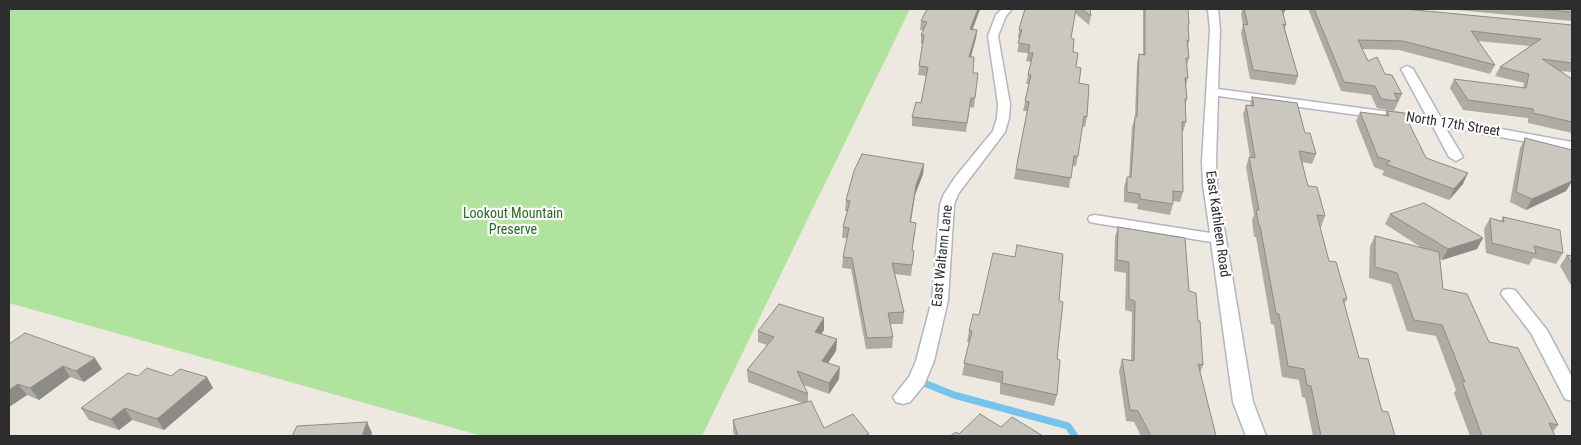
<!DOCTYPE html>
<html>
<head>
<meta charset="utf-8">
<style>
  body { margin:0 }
  #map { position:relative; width:1581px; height:445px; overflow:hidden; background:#eee9e0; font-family:"Roboto Condensed",sans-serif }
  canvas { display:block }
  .frame { position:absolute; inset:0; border:10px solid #2d2d2d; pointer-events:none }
</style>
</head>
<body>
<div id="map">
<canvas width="1581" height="445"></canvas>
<div class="frame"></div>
</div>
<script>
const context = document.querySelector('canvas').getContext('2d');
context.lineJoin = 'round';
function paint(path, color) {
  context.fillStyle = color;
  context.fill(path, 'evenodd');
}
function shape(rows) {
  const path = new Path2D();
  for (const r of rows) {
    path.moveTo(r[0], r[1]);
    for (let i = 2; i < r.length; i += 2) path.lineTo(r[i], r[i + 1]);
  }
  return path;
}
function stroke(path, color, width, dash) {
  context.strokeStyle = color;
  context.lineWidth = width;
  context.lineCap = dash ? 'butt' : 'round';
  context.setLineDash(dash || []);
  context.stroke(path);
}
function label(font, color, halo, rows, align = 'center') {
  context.font = font + ' "Roboto Condensed",sans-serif';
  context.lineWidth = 4.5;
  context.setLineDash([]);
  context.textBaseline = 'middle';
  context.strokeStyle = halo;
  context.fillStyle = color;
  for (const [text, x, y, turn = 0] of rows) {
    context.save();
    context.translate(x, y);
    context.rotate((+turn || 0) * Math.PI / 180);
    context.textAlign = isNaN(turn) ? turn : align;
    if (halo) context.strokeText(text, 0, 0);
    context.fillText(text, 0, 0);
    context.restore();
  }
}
const green = shape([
  [9,9,910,9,702,436,482,436,9,303]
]);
const stream = shape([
  [919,381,954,395,1068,426,1075,436]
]);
const street = shape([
  [1002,9,1012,9,1006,16,998,36,1010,104,1009,118,1005,132,958,194,954,205,948,300,934,361,924,385,910,402,903,404,896,402,893,397,909,377,916,361,932,300,940,205,944,194,956,176,993,131,997,118,998,104,988,36,996,15,1002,9],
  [1208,9,1218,9,1220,30,1218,89,1427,117,1401,69,1407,66,1413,69,1441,118,1572,142,1572,150,1445,127,1463,157,1456,161,1449,157,1432,125,1218,96,1216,161,1217,185,1253,402,1266,436,1246,436,1233,402,1211,242,1095,223,1090,222,1088,219,1090,216,1095,215,1210,233,1203,185,1202,161,1210,30,1208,9],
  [1509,289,1515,290,1547,330,1572,377,1572,401,1565,399,1531,333,1501,294,1503,290,1509,289]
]);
const wall = shape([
  [927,9,980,9,979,12,973,29,977,30,976,38,971,57,975,98,974,108,970,107,966,132,912,126,912,117,921,103,926,76,918,75,922,44,921,44,921,35,923,30,920,30,921,21],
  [1025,9,1090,9,1091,16,1089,25,1075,13,1071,38,1079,83,1087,117,1085,127,1082,126,1078,156,1076,166,1072,166,1069,188,1014,179,1027,111,1023,111,1029,84,1026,84,1031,62,1026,61,1028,53,1017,52,1020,38,1018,38,1019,29],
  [1143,9,1188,9,1189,24,1188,28,1189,41,1188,47,1189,58,1187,65,1188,78,1186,86,1187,99,1185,106,1186,122,1183,132,1182,132,1183,192,1180,202,1173,201,1173,204,1170,215,1137,209,1138,204,1124,202,1124,187,1127,177,1129,177,1132,127,1135,117,1137,63,1139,54,1143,55],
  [1241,9,1285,9,1285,11,1283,16,1286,25,1285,29,1298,76,1295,85,1250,79,1241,33,1243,25,1241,14,1242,11],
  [1308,9,1405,9,1572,25,1572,72,1560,71,1572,79,1572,133,1528,123,1528,118,1463,110,1450,88,1454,79,1523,88,1524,83,1495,76,1500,67,1530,46,1478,41,1495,65,1490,74,1399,50,1362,49,1368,61,1385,74,1402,94,1394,111,1377,108,1371,95,1341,91],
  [1447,9,1572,9,1572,21],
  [1252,97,1305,133,1316,154,1312,164,1302,162,1308,186,1325,216,1321,227,1320,227,1329,261,1347,299,1344,304,1359,358,1382,411,1395,436,1313,436,1305,398,1302,397,1299,380,1282,377,1274,325,1271,324,1256,237,1254,237,1252,220,1254,215,1246,167,1249,157,1250,157,1243,114,1246,105,1250,105],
  [1387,111,1426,158,1463,184,1449,200,1382,175,1384,171,1374,167,1356,121,1360,112,1385,115],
  [1525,138,1572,181,1566,191,1526,210,1510,202,1520,148],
  [924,164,923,174,915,195,911,222,915,234,912,250,914,251,911,276,895,274,904,312,903,324,890,324,893,337,892,348,866,349,851,269,842,268,843,257,847,238,842,238,843,227,847,211,845,211,846,200],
  [1390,214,1477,249,1442,260,1440,259,1443,289,1489,342,1558,425,1553,432,1555,436,1470,436,1454,393,1456,390,1436,336,1407,331,1391,284,1369,278,1370,246,1375,236,1422,248,1385,224],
  [1503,217,1563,253,1556,264,1533,258,1529,265,1486,253,1484,229,1490,218,1501,221],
  [1118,227,1189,291,1198,321,1203,365,1200,373,1216,436,1141,436,1134,422,1126,421,1119,371,1122,359,1131,360,1132,312,1125,310,1126,273,1114,271,1115,237],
  [1567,255,1572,256,1572,287,1560,266],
  [1059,301,1057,359,1057,395,1054,406,1000,394,1000,383,962,375,969,342,967,342,969,331],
  [824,330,821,334,837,339,836,351,828,363,839,379,829,394,804,385,808,394,808,402,824,428,869,434,869,436,735,436,733,432,733,420,802,403,748,382,747,370,767,345,758,342,758,331],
  [9,344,102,369,84,382,70,377,39,400,27,395,9,407],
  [138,376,213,388,164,430,132,420,119,430,89,420,81,408]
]);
const shadedWall = shape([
  [978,9,980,9,979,12,969,37,970,29],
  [977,30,976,38,968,66,969,57],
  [924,164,923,174,915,195,909,233,916,185],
  [1468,173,1463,184,1449,200,1454,189],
  [1572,181,1566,191,1526,210,1532,199],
  [1483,238,1477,249,1442,260,1448,249],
  [824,318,824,330,815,343,815,332],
  [837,339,836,351,822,372,822,361],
  [95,358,102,369,84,382,76,371],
  [63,366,70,377,39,400,30,388],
  [840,367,839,379,829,394,829,383],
  [207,377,213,388,164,430,157,419],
  [18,384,27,395,9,407,9,390],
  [125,408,132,420,119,430,111,419],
  [367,422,372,433,371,436,362,436]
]);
const building = shape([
  [927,9,978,9,970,29,977,30,969,57,974,57,973,73,978,73,975,98,971,98,967,123,912,117,916,102,921,103,928,67,919,66,924,35,921,35,927,22,921,21,927,9],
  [1025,9,1076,9,1071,38,1074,39,1073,52,1078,53,1076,67,1081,68,1079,83,1089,85,1087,117,1084,116,1078,156,1074,156,1071,178,1016,169,1029,102,1025,101,1031,75,1028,75,1033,53,1028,53,1030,45,1018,43,1022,30,1019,29,1025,9],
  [1081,9,1090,9,1091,16,1081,9],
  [1145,9,1188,9,1189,24,1188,24,1189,41,1187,40,1189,58,1186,58,1188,78,1185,78,1187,99,1185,99,1186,122,1182,122,1183,192,1173,191,1173,204,1140,199,1140,194,1127,192,1127,177,1131,177,1135,117,1137,117,1139,54,1145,55,1145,9],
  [1244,9,1285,9,1285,11,1282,10,1286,25,1283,24,1298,76,1253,70,1243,24,1248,25,1244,9],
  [1314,9,1405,9,1572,25,1572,63,1542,59,1572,79,1572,122,1533,113,1533,109,1468,100,1454,79,1526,88,1529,74,1500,67,1541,39,1471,31,1495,65,1403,41,1358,40,1368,61,1377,57,1385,74,1392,75,1402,94,1394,93,1398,101,1381,99,1375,86,1344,82,1314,9],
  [1535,9,1572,9,1572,12,1535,9],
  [1252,97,1297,103,1305,133,1310,133,1316,154,1299,151,1308,186,1317,187,1325,216,1317,215,1329,261,1336,262,1347,299,1343,299,1359,358,1368,359,1382,411,1388,412,1395,436,1321,436,1311,386,1307,385,1304,369,1288,366,1279,314,1276,313,1260,226,1259,226,1256,210,1259,210,1249,157,1255,158,1246,105,1254,106,1252,97],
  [1387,111,1404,113,1426,158,1468,173,1454,189,1386,164,1390,161,1378,157,1360,112,1389,116,1387,111],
  [1525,138,1572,150,1572,181,1532,199,1516,192,1525,138],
  [862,154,924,164,916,185,910,222,916,223,912,250,914,251,912,265,892,263,904,312,888,313,893,337,867,338,852,258,843,257,849,228,843,227,850,201,846,200,854,171,862,154],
  [1424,203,1483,238,1448,249,1390,214,1424,203],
  [1503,217,1560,230,1563,253,1534,246,1536,254,1492,243,1490,218,1504,222,1503,217],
  [1118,227,1185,238,1189,291,1196,293,1198,321,1200,321,1203,365,1198,364,1216,436,1151,436,1138,411,1130,410,1122,359,1134,361,1135,301,1129,299,1129,262,1117,260,1118,227],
  [1375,236,1439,252,1443,289,1467,294,1489,342,1518,348,1558,425,1549,423,1555,436,1482,436,1462,381,1465,382,1442,325,1414,320,1397,273,1375,267,1375,236],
  [1017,245,1063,254,1059,301,1063,302,1057,359,1060,360,1057,395,1002,383,1003,372,964,363,972,331,969,331,973,314,979,315,993,253,1015,257,1017,245],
  [1567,255,1572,256,1572,264,1567,255],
  [779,304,824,318,815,332,837,339,822,361,840,367,829,383,797,371,808,394,747,370,774,337,758,331,779,304],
  [25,333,95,358,76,371,63,366,30,388,18,384,9,390,9,344,25,333],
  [147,368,171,376,180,369,207,377,157,419,125,408,111,419,81,408,128,373,138,376,147,368],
  [811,401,824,428,853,414,869,434,864,436,738,436,733,420,811,401],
  [980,414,1001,427,1012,417,1043,436,950,436,956,432,959,434,980,414],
  [367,422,362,436,292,436,297,426,367,422]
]);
const streetNames = [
  ["North 17th Street",1453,125,9],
  ["East Kathleen Road",1217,224,82],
  ["East Waltann Lane",943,256,-84]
];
const parkNames = [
  ["Lookout Mountain",513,214],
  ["Preserve",513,230]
];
paint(green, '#b0e39e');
stroke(stream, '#76c4ee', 7);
stroke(street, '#b3b5c0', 3);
paint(street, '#fff');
paint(wall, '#aeaba3');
paint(shadedWall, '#8d8b85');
paint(building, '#cac7be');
stroke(building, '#8d8b85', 1);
label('14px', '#2d2d2d', '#fff', streetNames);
label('14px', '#266b1c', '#fff', parkNames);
</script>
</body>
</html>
